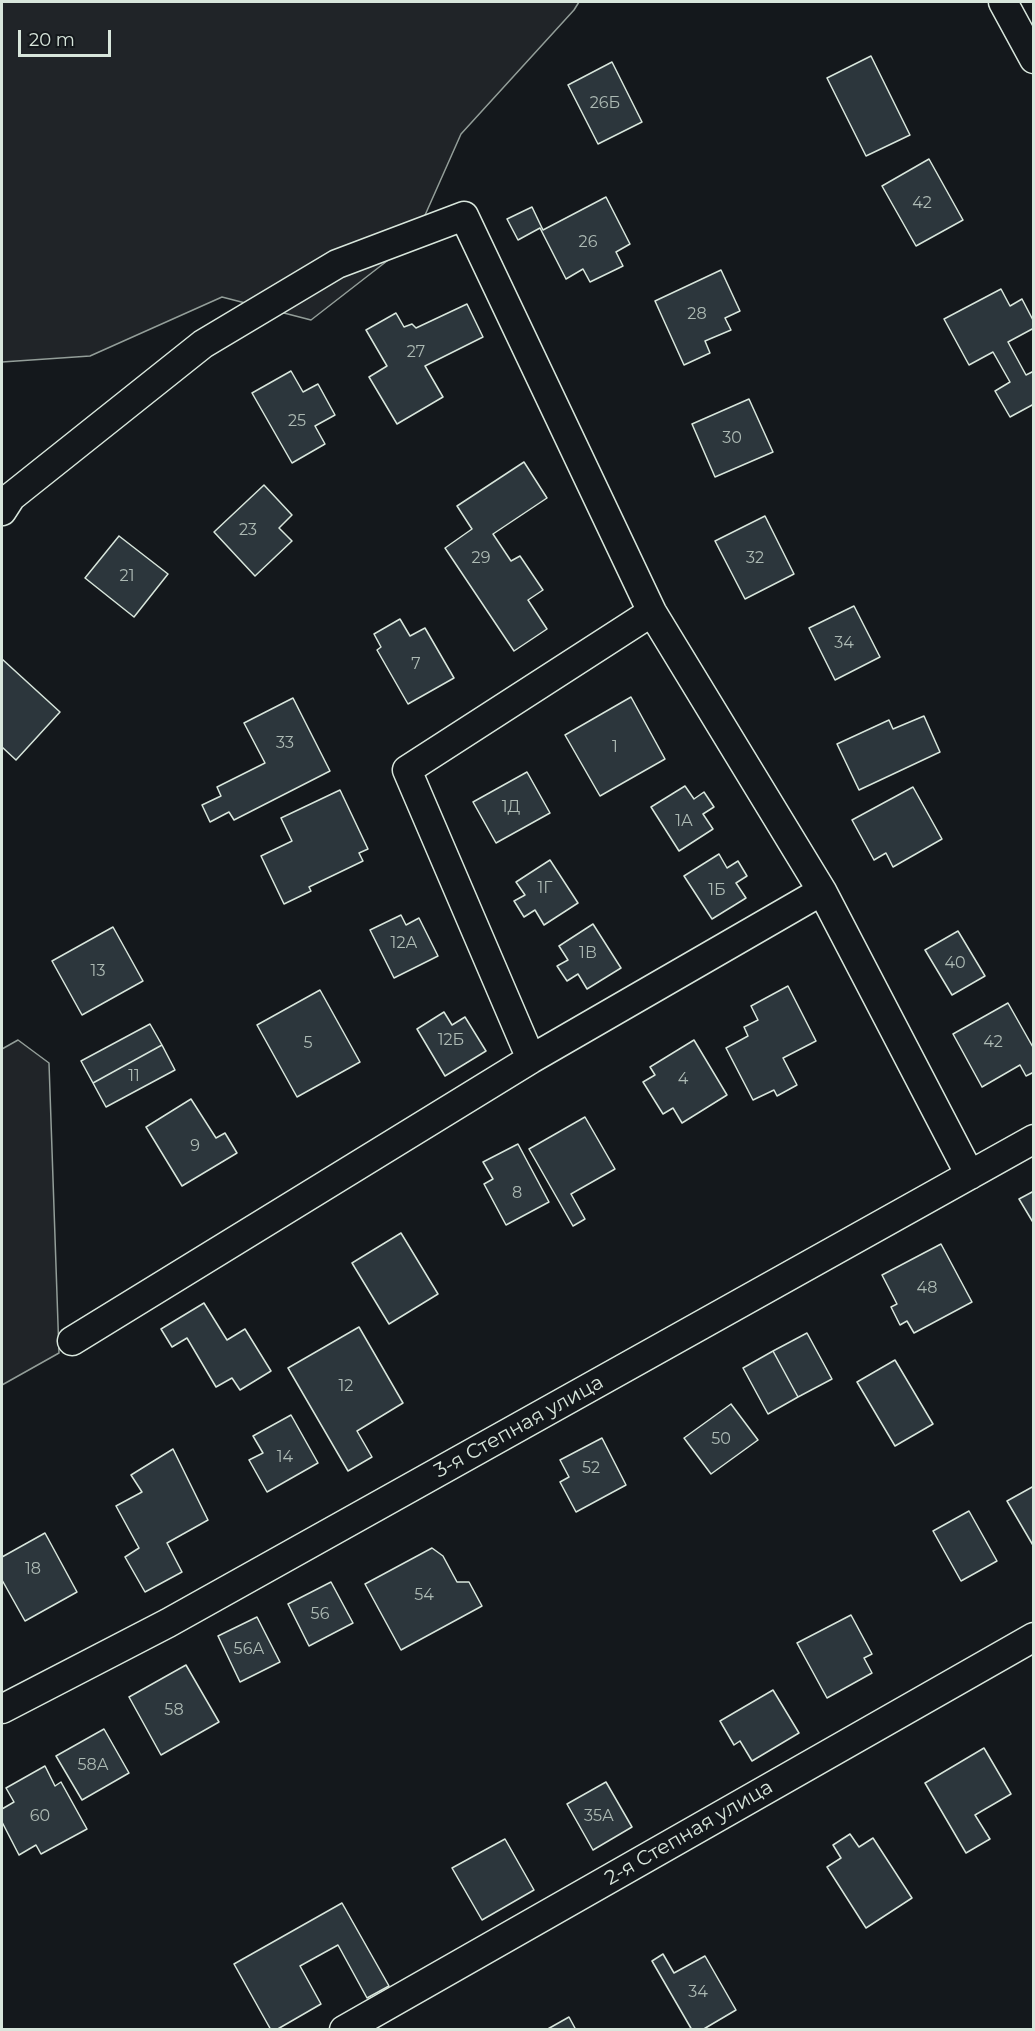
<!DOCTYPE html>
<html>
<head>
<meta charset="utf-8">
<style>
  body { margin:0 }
  #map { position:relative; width:1035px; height:2031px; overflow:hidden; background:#14181c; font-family:Montserrat,sans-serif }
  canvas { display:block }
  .frame { position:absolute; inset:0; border:3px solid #d8e6dc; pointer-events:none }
  .scale { position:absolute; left:18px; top:30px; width:93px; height:27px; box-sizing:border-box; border:3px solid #d8e6dc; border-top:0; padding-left:8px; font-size:18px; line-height:21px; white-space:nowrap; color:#d8e6dc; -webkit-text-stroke:4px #14181c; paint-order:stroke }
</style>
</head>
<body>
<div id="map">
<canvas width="1035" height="2031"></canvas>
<div class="frame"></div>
<div class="scale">20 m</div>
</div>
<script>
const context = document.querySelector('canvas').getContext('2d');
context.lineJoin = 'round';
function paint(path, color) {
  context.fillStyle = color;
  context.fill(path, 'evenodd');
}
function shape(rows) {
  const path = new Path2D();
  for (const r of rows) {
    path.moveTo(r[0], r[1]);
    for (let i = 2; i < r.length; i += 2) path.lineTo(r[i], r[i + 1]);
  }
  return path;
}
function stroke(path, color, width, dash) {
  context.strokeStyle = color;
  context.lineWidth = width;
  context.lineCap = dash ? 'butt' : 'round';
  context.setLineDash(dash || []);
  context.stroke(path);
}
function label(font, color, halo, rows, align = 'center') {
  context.font = font + ' Montserrat,sans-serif';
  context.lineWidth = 4.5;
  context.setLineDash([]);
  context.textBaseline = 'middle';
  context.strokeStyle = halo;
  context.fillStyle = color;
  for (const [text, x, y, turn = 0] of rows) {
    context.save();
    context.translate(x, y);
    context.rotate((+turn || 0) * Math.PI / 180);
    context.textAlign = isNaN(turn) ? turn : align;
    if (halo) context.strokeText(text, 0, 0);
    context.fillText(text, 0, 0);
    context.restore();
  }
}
const green = shape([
  [2,2,579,2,574,10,461,134,414,240,311,320,222,297,90,356,2,362,2,2],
  [18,1040,49,1063,59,1353,2,1385,2,1049,18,1040]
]);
const building = shape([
  [871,56,910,135,866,156,827,78,871,56],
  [612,62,642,122,598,144,568,85,612,62],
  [929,159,963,220,916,246,882,186,929,159],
  [606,197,630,244,616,252,623,266,590,282,583,269,566,279,540,228,518,240,507,219,532,207,543,230,606,197],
  [721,270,740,311,725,318,731,330,705,341,710,353,684,365,655,301,721,270],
  [1001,289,1010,306,1022,299,1034,322,1034,328,1008,342,1026,375,1034,371,1034,404,1010,417,995,391,1010,382,993,352,969,365,944,319,1001,289],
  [467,304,483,337,425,366,443,397,397,424,369,377,387,366,366,330,396,313,404,327,412,324,416,328,467,304],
  [291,371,303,392,318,384,335,415,315,426,325,444,292,463,252,393,291,371],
  [749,399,773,452,715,477,692,424,749,399],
  [524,462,547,498,493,534,511,561,520,556,543,590,528,600,547,629,514,651,445,548,472,529,457,506,524,462],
  [264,485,292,515,279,528,292,541,255,576,214,532,264,485],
  [765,516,794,574,745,599,715,541,765,516],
  [119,536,168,574,134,617,85,578,119,536],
  [854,606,880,657,835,680,809,628,854,606],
  [400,619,410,636,425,628,454,678,408,704,377,650,381,647,374,634,400,619],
  [2,659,60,712,16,760,2,747,2,659],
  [631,697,665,759,600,796,565,735,631,697],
  [293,698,330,771,234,820,229,812,210,822,202,805,221,796,217,787,265,763,244,723,293,698],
  [924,716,940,752,859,790,837,744,889,720,893,729,924,716],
  [527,772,550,813,496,843,473,802,527,772],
  [685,786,694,799,704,792,714,807,703,814,713,829,679,851,651,807,685,786],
  [913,787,942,839,893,867,886,853,874,860,852,820,913,787],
  [340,790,368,849,359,853,363,861,309,887,311,891,284,904,261,856,292,841,281,818,340,790],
  [719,854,727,868,738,861,747,876,736,883,746,898,712,919,684,876,719,854],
  [550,860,578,903,544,925,535,910,524,917,514,901,525,895,516,882,550,860],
  [401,915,406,925,419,918,438,956,394,978,370,930,401,915],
  [593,924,621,968,587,989,578,974,567,981,557,966,568,960,559,946,593,924],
  [113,927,143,981,82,1015,52,961,113,927],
  [958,931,985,976,952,995,925,950,958,931],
  [788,986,816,1041,783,1058,797,1085,777,1096,774,1090,753,1100,726,1048,748,1036,744,1027,758,1020,751,1006,788,986],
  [320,990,360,1062,297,1097,257,1025,320,990],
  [1008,1003,1034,1049,1034,1072,1026,1076,1020,1065,982,1087,953,1034,1008,1003],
  [444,1012,452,1025,465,1017,486,1051,445,1076,417,1029,444,1012],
  [150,1024,162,1045,93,1083,81,1061,150,1024],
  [694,1040,727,1095,682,1123,673,1108,663,1114,643,1082,655,1075,650,1067,694,1040],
  [162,1045,175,1070,106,1107,93,1083,162,1045],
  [191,1099,216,1138,225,1133,237,1153,182,1186,146,1127,191,1099],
  [585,1117,615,1169,571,1194,585,1219,573,1226,529,1149,585,1117],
  [518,1144,549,1202,506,1225,484,1184,493,1179,483,1162,518,1144],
  [1034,1191,1034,1224,1019,1199,1034,1191],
  [401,1233,438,1294,389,1324,352,1263,401,1233],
  [941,1244,972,1302,914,1333,907,1321,900,1325,891,1307,897,1304,882,1275,941,1244],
  [204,1303,227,1340,245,1329,271,1371,240,1390,232,1378,216,1387,187,1338,172,1347,161,1329,204,1303],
  [359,1327,403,1403,357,1431,372,1457,348,1471,288,1368,359,1327],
  [807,1333,832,1379,798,1397,773,1351,807,1333],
  [773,1351,798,1397,768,1414,743,1368,773,1351],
  [895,1360,933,1424,895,1446,857,1382,895,1360],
  [731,1404,758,1440,711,1474,684,1438,731,1404],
  [291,1415,318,1463,267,1492,249,1460,263,1453,253,1436,291,1415],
  [602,1438,626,1485,576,1512,560,1482,569,1477,560,1460,602,1438],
  [173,1449,208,1520,167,1543,182,1572,145,1592,125,1557,139,1548,116,1506,142,1492,131,1475,173,1449],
  [1034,1486,1034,1547,1007,1501,1034,1486],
  [969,1511,997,1561,961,1581,933,1531,969,1511],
  [45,1533,77,1592,25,1621,2,1580,2,1557,45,1533],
  [432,1548,443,1556,457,1582,469,1582,482,1606,401,1650,365,1584,432,1548],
  [331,1582,353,1623,309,1646,288,1604,331,1582],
  [851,1615,872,1654,864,1658,872,1673,827,1698,797,1643,851,1615],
  [257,1617,280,1662,240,1682,218,1636,257,1617],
  [186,1665,219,1722,161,1755,129,1697,186,1665],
  [773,1690,799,1733,752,1761,740,1741,734,1745,720,1721,773,1690],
  [104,1729,129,1773,82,1800,56,1756,104,1729],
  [984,1748,1011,1794,975,1815,990,1839,966,1853,925,1783,984,1748],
  [45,1766,55,1786,61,1782,87,1829,41,1854,36,1845,19,1855,2,1822,2,1809,14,1802,6,1788,45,1766],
  [606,1782,632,1827,593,1850,567,1804,606,1782],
  [850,1834,859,1847,873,1838,912,1898,866,1928,827,1867,841,1858,833,1845,850,1834],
  [505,1839,534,1890,482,1920,452,1868,505,1839],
  [342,1903,389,1986,367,1998,338,1945,300,1966,321,2004,276,2030,271,2030,234,1964,342,1903],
  [663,1954,674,1973,705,1956,736,2010,702,2030,692,2030,652,1961,663,1954],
  [569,2017,576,2030,546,2030,569,2017]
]);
const minor = shape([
  [1003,2,1034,59],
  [2,511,11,497,203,344,337,264,464,216,652,612,822,891,970,1175],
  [531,1059,407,770,652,612],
  [72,1341,531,1059,822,891],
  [2,1709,168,1623,1034,1139],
  [344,2030,1034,1637]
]);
const numberNames = [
  ["26Б",605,103],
  ["42",922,203],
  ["26",588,242],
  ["28",697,314],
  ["27",416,352],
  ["25",297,421],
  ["30",732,438],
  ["23",248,530],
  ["29",481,558],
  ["32",755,558],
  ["21",127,576],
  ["34",844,643],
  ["7",416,664],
  ["33",285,743],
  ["1",615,747],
  ["1Д",511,807],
  ["1А",684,821],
  ["1Г",545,888],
  ["1Б",717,890],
  ["12А",404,943],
  ["1В",588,953],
  ["40",955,963],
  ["13",98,971],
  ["12Б",451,1040],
  ["42",993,1042],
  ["5",308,1043],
  ["11",134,1076],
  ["4",683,1079],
  ["9",195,1146],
  ["8",517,1193],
  ["48",927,1288],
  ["12",346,1386],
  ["50",721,1439],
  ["14",285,1457],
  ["52",591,1468],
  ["18",33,1569],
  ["54",424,1595],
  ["56",320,1614],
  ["56А",249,1649],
  ["58",174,1710],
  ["58А",93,1765],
  ["60",40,1816],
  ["35А",599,1816],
  ["34",698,1992]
];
const streetNames = [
  ["3-я Степная улица",519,1427,-29],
  ["2-я Степная улица",689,1833,-30]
];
paint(green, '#202428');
stroke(green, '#939e99', 1.5);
paint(building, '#2c363c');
stroke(building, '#d8e6dc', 1.5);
stroke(minor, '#d8e6dc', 31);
stroke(minor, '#14181c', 28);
label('16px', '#adbab4', null, numberNames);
label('20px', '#d8e6dc', '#14181c', streetNames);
</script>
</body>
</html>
